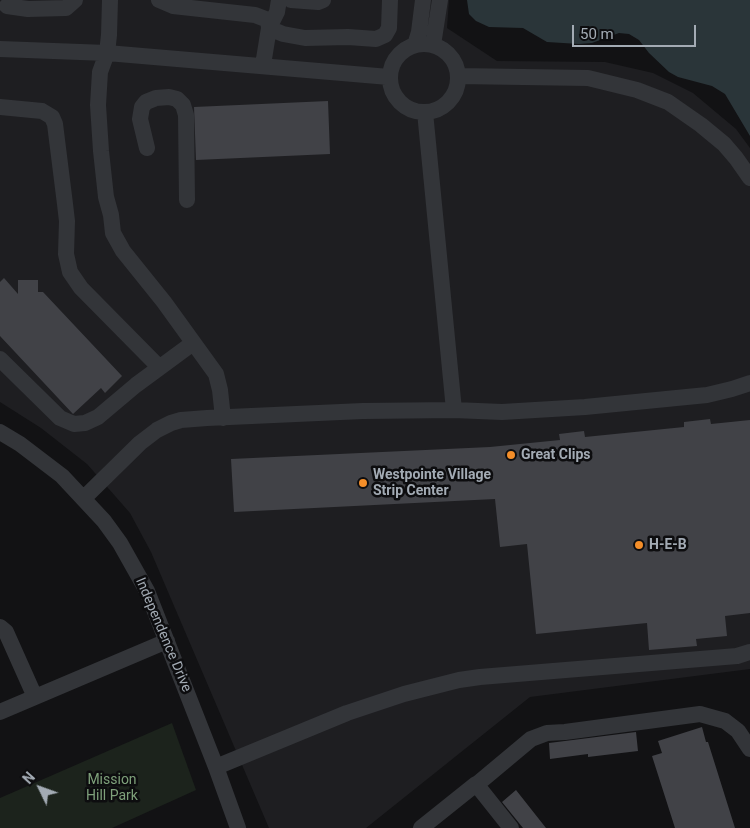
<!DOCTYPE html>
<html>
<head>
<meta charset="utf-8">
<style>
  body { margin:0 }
  #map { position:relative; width:750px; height:828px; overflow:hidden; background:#121214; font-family:Roboto,sans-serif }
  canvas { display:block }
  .north { position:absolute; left:15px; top:763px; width:50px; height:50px; -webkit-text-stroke:4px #0d0d0f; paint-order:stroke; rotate:312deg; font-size:14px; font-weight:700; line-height:20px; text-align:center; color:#a3abb4 }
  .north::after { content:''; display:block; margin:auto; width:18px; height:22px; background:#a3abb4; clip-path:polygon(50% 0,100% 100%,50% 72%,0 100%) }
  .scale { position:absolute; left:572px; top:25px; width:124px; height:22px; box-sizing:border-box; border:2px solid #a3abb4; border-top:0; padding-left:6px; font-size:15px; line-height:18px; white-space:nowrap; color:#a3abb4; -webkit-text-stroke:4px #0d0d0f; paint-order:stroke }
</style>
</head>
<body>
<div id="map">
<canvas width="750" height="828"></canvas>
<div class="north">N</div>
<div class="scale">50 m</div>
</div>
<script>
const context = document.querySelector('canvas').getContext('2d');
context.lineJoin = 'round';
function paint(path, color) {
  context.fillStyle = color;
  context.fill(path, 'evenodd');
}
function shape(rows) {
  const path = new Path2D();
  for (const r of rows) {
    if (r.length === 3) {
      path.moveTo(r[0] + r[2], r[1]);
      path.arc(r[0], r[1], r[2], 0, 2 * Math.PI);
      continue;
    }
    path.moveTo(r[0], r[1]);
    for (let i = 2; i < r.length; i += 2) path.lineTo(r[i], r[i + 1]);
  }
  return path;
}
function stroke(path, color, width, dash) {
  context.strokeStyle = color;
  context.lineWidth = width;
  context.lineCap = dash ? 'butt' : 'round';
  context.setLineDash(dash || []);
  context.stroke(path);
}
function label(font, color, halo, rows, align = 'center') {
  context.font = font + ' Roboto,sans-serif';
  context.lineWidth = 5;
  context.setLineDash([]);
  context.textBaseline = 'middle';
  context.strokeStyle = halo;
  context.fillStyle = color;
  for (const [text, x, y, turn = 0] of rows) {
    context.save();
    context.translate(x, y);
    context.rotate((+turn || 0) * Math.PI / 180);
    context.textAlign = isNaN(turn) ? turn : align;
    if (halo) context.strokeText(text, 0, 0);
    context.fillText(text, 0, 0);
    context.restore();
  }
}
const built = shape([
  [0,0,449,0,447,28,497,61,605,62,653,73,693,93,736,129,750,148,750,669,530,697,366,828,269,828,151,552,130,513,87,464,41,428,0,402]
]);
const green = shape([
  [172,723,196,790,112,828,0,828,0,798]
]);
const water = shape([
  [467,0,750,0,750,136,725,94,712,86,678,77,669,72,649,53,639,40,629,34,619,33,592,43,579,44,547,42,523,28,489,27,476,21,469,14]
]);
const building = shape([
  [328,101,330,154,196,160,194,107],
  [4,278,18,294,18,280,38,280,38,292,43,292,122,376,105,393,101,388,73,414,0,336,0,282],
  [710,419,711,424,750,420,750,613,725,616,727,636,696,639,697,646,649,650,647,623,536,634,527,544,500,547,495,499,234,512,231,459,490,447,560,440,559,434,584,431,585,437,684,427,684,422],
  [702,727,706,742,708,742,735,828,675,828,652,756,662,753,658,741],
  [636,732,638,751,588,757,588,754,550,759,549,743],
  [516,790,546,828,523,828,502,802]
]);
const minor = shape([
  [110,0,109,35,107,53,100,72,98,105,101,151,106,197,111,215,113,233,123,251,164,302,216,374,220,390,223,418],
  [159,0,173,6,255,15,268,20,269,28,283,34,305,38,348,37,376,39,385,35,389,28,390,0],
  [291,0,318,2,323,0],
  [7,6,28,9,66,8,75,0],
  [424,78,34],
  [415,45,419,32,423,0],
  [433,45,440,0],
  [0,49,107,53,389,77],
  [263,65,269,28,277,12,279,0],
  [458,76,588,78,637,90,668,102,701,125,724,144,736,158,750,178],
  [0,107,42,111,52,117,55,124,65,204,67,221,66,254,70,272,81,288,159,367],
  [425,112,454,410],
  [147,148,140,119,142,107,146,102,156,98,169,97,177,99,183,105,186,115,187,200],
  [0,359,60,418,74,424,85,423,98,417,136,385,193,343],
  [0,432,20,444,62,476,104,521,120,543,147,591,216,767,238,828],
  [84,498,140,443,157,430,171,423,181,420,207,418,363,411,454,410,502,412,585,407,707,395,732,389,750,383],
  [0,627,6,632,35,697],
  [0,712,167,641],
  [216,767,347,713,404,694,459,680,480,677,737,656,750,652],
  [476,785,531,739,547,733,565,732,700,714,725,721,738,731,750,749],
  [421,828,476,784,511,828]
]);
const markers = [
  [511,455,5,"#f48e29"],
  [363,483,5,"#f48e29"],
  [639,545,5,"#f48e29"]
];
const poiNames = [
  ["Great Clips",521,455],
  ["Westpointe Village",373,475],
  ["Strip Center",373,491],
  ["H-E-B",649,545]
];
const streetNames = [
  ["Independence Drive",163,635,67]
];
const parkNames = [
  ["Mission",112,780],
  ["Hill Park",112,796]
];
paint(built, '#1e1e21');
paint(green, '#1c231c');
paint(water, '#2a3539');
paint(building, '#414247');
stroke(minor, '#333539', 16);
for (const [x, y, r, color] of markers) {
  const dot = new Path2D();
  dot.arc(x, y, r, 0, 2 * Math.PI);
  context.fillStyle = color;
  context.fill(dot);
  stroke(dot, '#0d0d0f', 2);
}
label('bold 14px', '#a3abb4', '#0d0d0f', poiNames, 'left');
label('14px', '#a3abb4', '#0d0d0f', streetNames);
label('14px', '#7ea07a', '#0d0d0f', parkNames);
</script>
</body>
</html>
